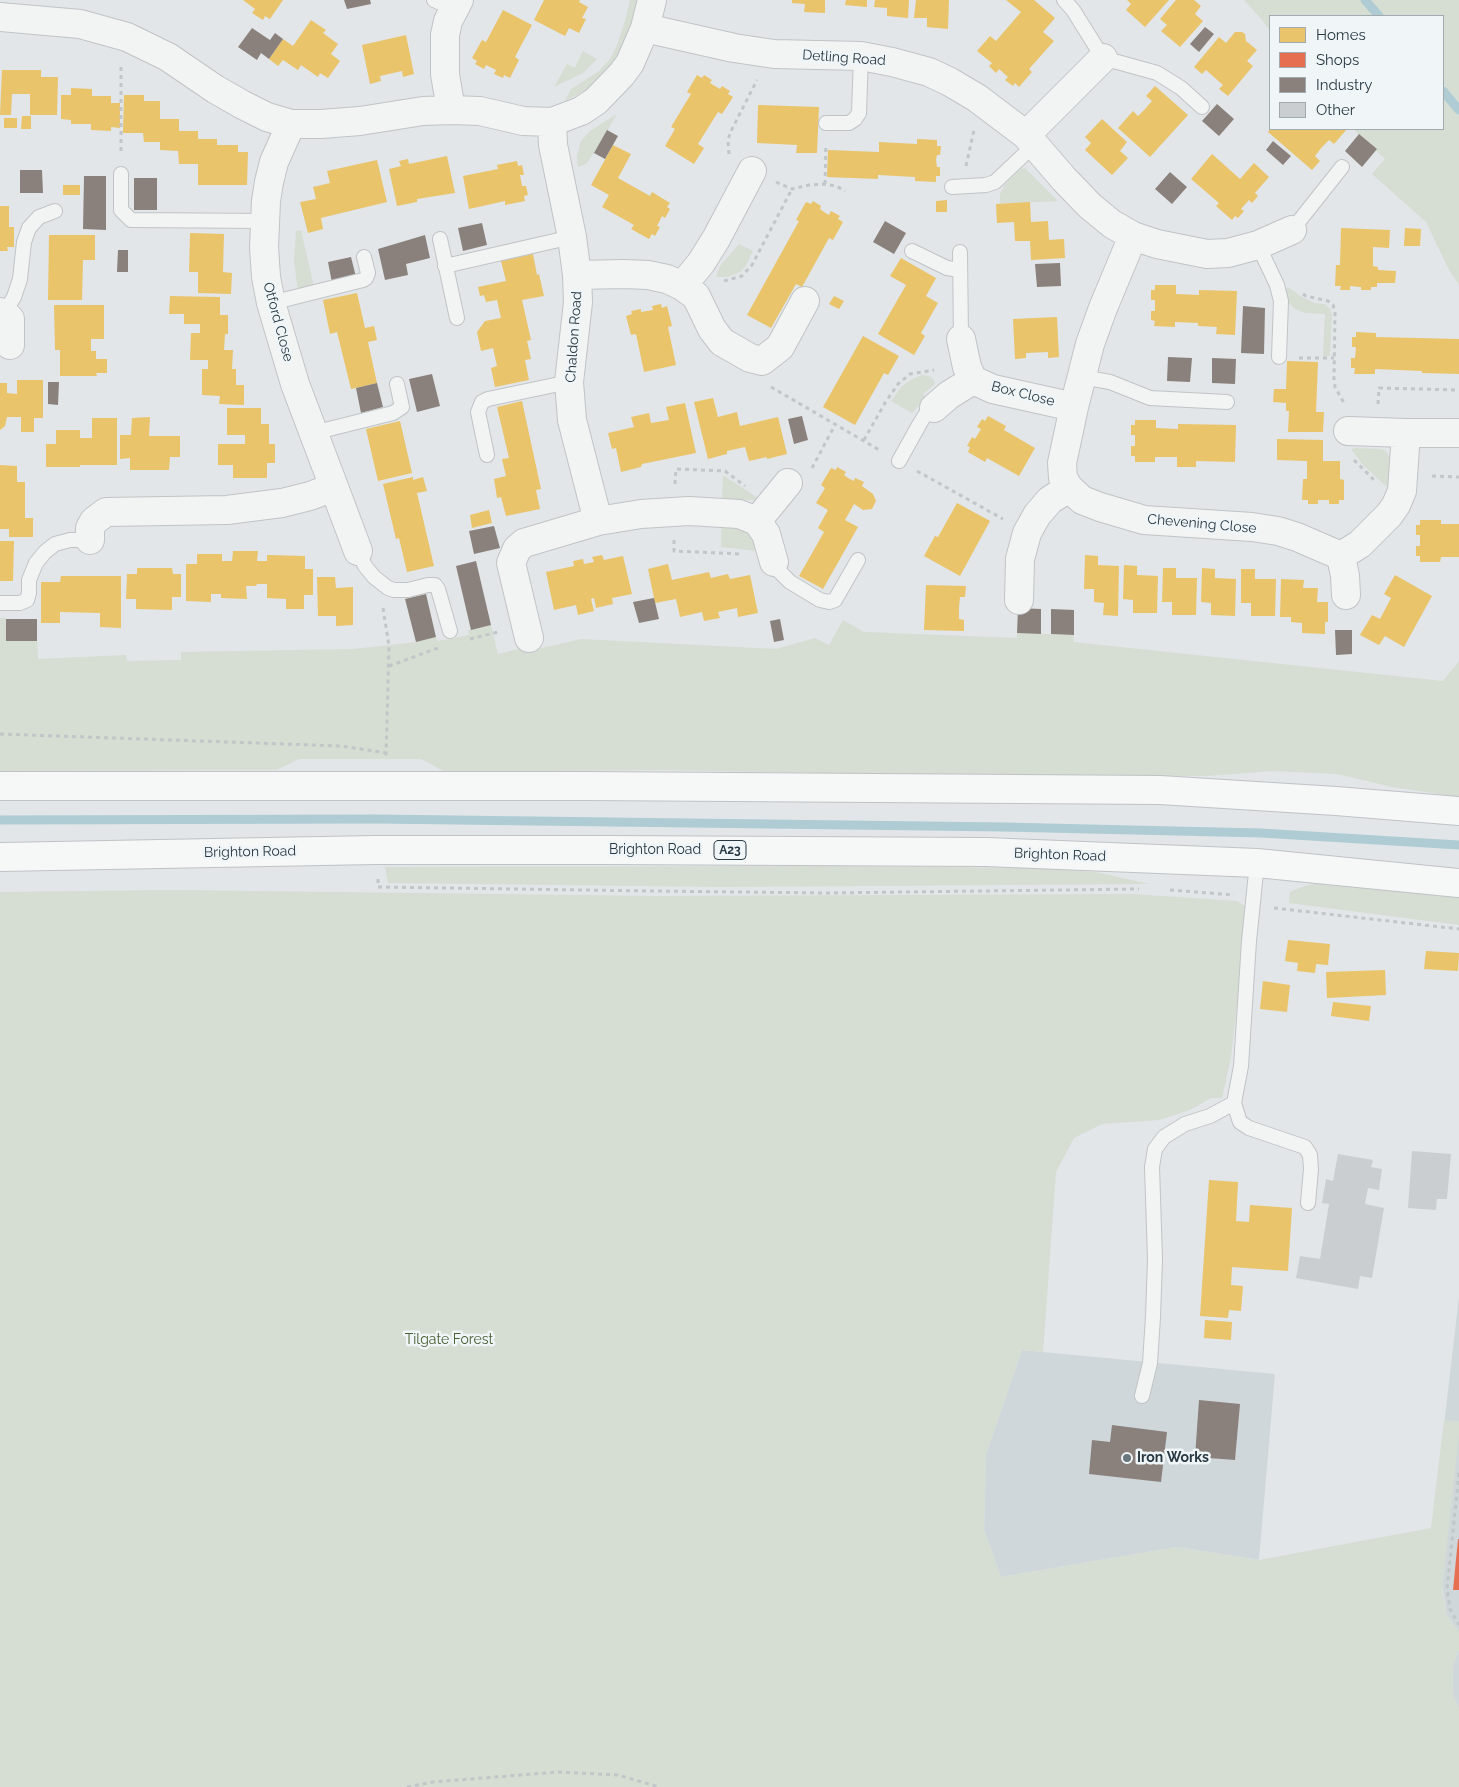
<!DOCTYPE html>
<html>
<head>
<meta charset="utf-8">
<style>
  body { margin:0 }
  #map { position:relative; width:1459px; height:1787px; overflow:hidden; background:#e2e6e8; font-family:Raleway,sans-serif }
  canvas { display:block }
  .legend { position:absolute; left:1269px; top:15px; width:175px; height:115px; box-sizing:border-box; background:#f0f5f7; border:1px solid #a0aaaf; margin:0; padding:6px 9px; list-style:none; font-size:15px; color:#283943 }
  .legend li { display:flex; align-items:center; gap:10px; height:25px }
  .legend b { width:25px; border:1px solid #a0aaaf }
</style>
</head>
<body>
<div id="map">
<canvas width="1459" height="1787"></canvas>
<ul class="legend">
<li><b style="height:14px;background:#e9c46a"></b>Homes</li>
<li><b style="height:14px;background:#e76f51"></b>Shops</li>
<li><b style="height:14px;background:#8a817c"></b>Industry</li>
<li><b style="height:14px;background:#cbced0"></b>Other</li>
</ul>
</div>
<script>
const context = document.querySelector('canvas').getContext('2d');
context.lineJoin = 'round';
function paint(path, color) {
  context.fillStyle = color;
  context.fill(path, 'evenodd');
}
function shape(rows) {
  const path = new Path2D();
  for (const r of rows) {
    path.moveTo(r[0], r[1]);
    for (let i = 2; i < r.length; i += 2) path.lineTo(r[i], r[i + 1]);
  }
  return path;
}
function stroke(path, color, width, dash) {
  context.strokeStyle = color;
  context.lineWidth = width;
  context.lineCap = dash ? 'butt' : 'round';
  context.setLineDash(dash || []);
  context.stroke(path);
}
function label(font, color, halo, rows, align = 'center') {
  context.font = font + ' Raleway,sans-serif';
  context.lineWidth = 5;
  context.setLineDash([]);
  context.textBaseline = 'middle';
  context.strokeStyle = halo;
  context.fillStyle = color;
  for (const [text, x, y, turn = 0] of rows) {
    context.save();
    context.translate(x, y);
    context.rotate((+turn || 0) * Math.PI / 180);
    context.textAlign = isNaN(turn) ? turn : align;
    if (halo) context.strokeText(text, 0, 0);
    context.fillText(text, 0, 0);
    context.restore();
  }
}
const built = shape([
  [1459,1296,1459,1632,1447,1615,1432,1528],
  [1022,1350,1275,1374,1259,1560,1177,1547,1001,1577,984,1530,986,1454],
  [1459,1649,1459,1709,1453,1694,1453,1666]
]);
const green = shape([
  [630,0,637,0,625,48,616,62,590,88,565,101,571,89,599,71,610,59,617,45,625,21],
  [1244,0,1459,0,1459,285,1449,270,1426,222,1372,174,1385,159,1353,129,1443,129,1443,16,1270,16,1270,31,1263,21],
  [583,51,597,59,583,73,554,87,567,64,575,68],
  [617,114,594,153,586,164,578,167,577,156,581,141,590,131],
  [1025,168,1058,201,1000,204,1000,194,1005,184,1021,169],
  [301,230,314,287,298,291,294,261,296,231],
  [739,244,753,251,746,266,740,272,728,277,716,277,720,266],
  [1288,287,1302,297,1314,303,1325,304,1330,309,1332,315,1330,356,1323,356,1325,314,1305,313,1295,309,1287,302,1283,292],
  [922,375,929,376,934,380,935,384,923,394,926,398,912,413,891,401,902,386,912,379],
  [1356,448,1380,449,1386,451,1392,462,1390,485,1387,487,1363,465,1351,449],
  [723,475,758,498,754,500,722,499],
  [722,522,744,528,751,536,758,551,721,547],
  [0,618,6,618,6,641,37,641,38,659,126,655,127,661,181,660,181,652,354,649,416,642,436,637,438,641,469,635,468,630,491,625,498,654,522,648,525,652,581,639,776,649,815,638,829,645,843,620,864,632,1017,638,1017,633,1074,635,1073,642,1443,681,1459,661,1459,797,1392,787,1337,774,1272,771,1206,776,864,774,655,770,445,772,421,759,300,759,276,770,0,771],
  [822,866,1032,868,1096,872,1149,884,723,887,388,883,385,867],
  [1329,882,1459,895,1459,925,1289,903,1290,892,1308,885],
  [171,890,658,896,1132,894,1237,901,1248,908,1231,1057,1222,1098,1211,1098,1190,1110,1159,1120,1102,1124,1074,1138,1056,1172,1043,1352,1022,1350,986,1454,984,1530,1001,1577,1177,1547,1259,1560,1431,1528,1444,1420,1459,1421,1459,1436,1442,1591,1447,1615,1459,1632,1459,1649,1453,1666,1453,1694,1459,1709,1459,1787,0,1787,0,892]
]);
const homes = shape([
  [243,0,283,0,270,19,265,16,263,20,252,13,255,9],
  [544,0,580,0,579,2,588,7,582,18,586,19,579,33,569,28,565,36,534,20],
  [792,0,825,0,825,13,804,12,805,4,792,3],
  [846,0,867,0,867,7,845,5],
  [875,0,909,0,908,18,887,16,887,8,874,7],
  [916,0,949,0,948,29,927,27,927,18,914,18],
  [1006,0,1034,0,1055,18,1043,32,1054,41,1029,69,1032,72,1019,87,1015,83,1013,86,1005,80,1008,77,999,69,996,73,989,66,992,63,977,51,990,36,996,41,1021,12],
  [1127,0,1169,0,1145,27,1126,10,1131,4],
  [1176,0,1194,0,1201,6,1195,14,1203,21,1180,47,1161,31,1167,25,1160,19],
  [503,10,532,25,515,57,519,60,510,78,504,75,503,78,494,74,496,70,486,65,484,69,475,64,477,61,472,58,482,40,486,42],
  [311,20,326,30,323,33,338,44,331,54,340,61,328,78,320,73,318,77,301,65,298,70,283,60,278,66,269,59,283,39,293,46],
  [1235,32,1242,32,1245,34,1246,41,1257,50,1247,61,1253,66,1228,96,1219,89,1223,85,1215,78,1206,70,1202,74,1194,67,1219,37,1226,43],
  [406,35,414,74,403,77,402,71,380,76,381,81,370,84,362,45],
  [2,70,41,70,41,77,58,77,57,115,30,115,30,94,12,94,11,115,0,115],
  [697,75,702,78,704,75,712,80,710,83,720,89,722,86,730,91,728,94,733,97,722,114,718,112,698,144,704,148,694,164,665,146,675,129,671,127,691,94,687,92],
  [1155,86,1188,115,1150,157,1118,128,1133,111,1138,116,1145,109,1152,101,1146,96],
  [71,88,92,89,92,96,111,96,111,103,120,103,120,128,111,127,111,131,91,130,91,124,71,124,71,120,61,119,61,95,71,95],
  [124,95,144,95,144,101,160,101,160,119,179,119,179,131,198,131,198,139,217,139,217,145,238,145,238,152,248,152,247,185,198,185,198,164,179,164,178,151,160,150,160,142,144,142,143,133,123,133],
  [758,105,819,107,817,153,796,153,797,145,757,143],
  [22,116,31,116,31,129,21,129],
  [4,118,17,118,17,128,4,128],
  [1102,119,1127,142,1120,151,1128,158,1112,175,1085,150,1091,143,1085,137],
  [1270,129,1347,129,1334,144,1329,140,1322,147,1315,156,1320,161,1312,170,1268,132],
  [917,139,937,140,937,146,941,146,940,155,937,155,936,160,937,167,940,167,940,176,936,176,936,182,915,181,915,177,878,175,878,179,827,177,828,150,879,152,879,142,917,144],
  [613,145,631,154,618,178,650,196,652,192,670,203,667,207,670,209,665,218,662,216,657,226,660,227,655,236,652,234,649,239,631,229,634,225,602,207,609,195,591,185],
  [1212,154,1240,179,1254,163,1269,177,1255,193,1258,196,1252,203,1249,200,1241,209,1244,211,1238,218,1235,216,1232,220,1216,206,1219,203,1191,179],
  [447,156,455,193,417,199,417,202,397,206,389,169,401,166,399,161,408,159,409,164],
  [377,160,387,202,321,218,323,229,308,233,300,202,316,199,313,187,330,183,327,171],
  [517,161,518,166,522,165,524,175,520,175,522,186,526,186,528,195,524,196,525,201,505,205,505,201,469,209,463,176,498,169,497,165],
  [63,185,80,185,80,195,63,195],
  [947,200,947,212,936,212,936,201],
  [813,201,821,206,820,209,824,212,829,215,831,211,840,216,838,219,843,222,833,240,829,238,802,287,796,284,771,328,747,315,799,221,796,220,806,202,811,204],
  [1030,202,1031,222,1048,221,1049,240,1064,239,1065,258,1031,260,1030,241,1015,241,1014,222,997,223,996,204],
  [0,206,9,206,9,227,14,227,14,247,7,247,8,251,0,251],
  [1341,228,1390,230,1389,248,1373,247,1373,266,1378,267,1378,270,1396,271,1395,283,1377,283,1377,287,1371,287,1371,290,1361,290,1361,287,1350,286,1350,290,1340,290,1341,286,1335,286,1336,265,1340,265],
  [1405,228,1421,229,1420,246,1404,246],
  [190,233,224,234,223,272,232,273,231,294,198,293,198,272,189,272],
  [49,235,95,235,95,260,83,260,82,300,48,300],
  [533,254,537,275,539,274,544,296,522,300,531,340,527,341,531,359,525,360,529,380,495,387,491,368,497,366,493,348,481,351,477,332,485,321,501,318,497,300,486,302,484,295,480,296,478,287,506,281,501,261],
  [901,258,936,278,926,296,938,303,921,333,925,336,914,355,878,334,906,285,890,276],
  [1155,285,1176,285,1176,294,1199,295,1199,290,1237,291,1235,335,1216,334,1217,327,1198,326,1198,323,1175,322,1175,327,1154,326,1155,321,1151,320,1151,311,1155,311,1155,300,1151,300,1151,290,1155,290],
  [357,293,365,328,374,326,377,340,368,342,377,383,351,389,337,332,330,334,323,300],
  [170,296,220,297,220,315,228,315,228,334,225,334,224,350,233,350,232,369,236,369,236,385,244,385,244,405,219,404,220,396,202,395,202,369,208,369,208,360,190,360,191,333,200,333,200,324,184,324,184,314,169,314],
  [834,296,844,301,839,309,829,304],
  [661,304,662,308,667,306,672,326,668,327,676,365,644,372,636,334,631,335,626,316,632,314,631,311,641,309,641,312,653,310,652,306],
  [54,305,104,305,104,339,91,339,91,351,96,351,96,359,107,359,107,373,96,373,97,376,60,376,60,350,55,350],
  [1057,317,1059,357,1048,358,1048,352,1026,353,1026,358,1015,359,1013,319],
  [1356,332,1376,333,1376,337,1459,339,1459,374,1422,373,1422,371,1375,369,1375,374,1354,374,1355,368,1351,368,1351,358,1355,358,1356,347,1352,347,1352,337,1356,337],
  [863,336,899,356,888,375,884,373,855,425,823,407],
  [1287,361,1318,362,1316,412,1324,412,1323,432,1288,432,1289,411,1286,411,1286,403,1273,402,1274,389,1286,389],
  [17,380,43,380,43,418,34,418,34,432,21,432,21,417,7,417,5,426,0,430,0,383,7,383,7,393,17,394],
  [713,398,718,417,737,412,740,426,778,417,787,454,767,459,767,457,749,461,745,447,727,451,727,454,708,459,694,402],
  [522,401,541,489,536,490,540,509,506,516,501,497,497,498,494,479,506,476,502,459,509,458,497,407],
  [685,403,696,453,642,464,641,467,621,472,616,448,612,449,608,433,634,427,631,417,649,413,651,423,669,420,666,407],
  [227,408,261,408,261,424,269,424,269,444,275,444,275,463,267,463,267,478,233,478,233,465,218,465,218,444,245,444,245,435,227,435],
  [988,416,1006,426,1004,430,1035,448,1019,476,987,458,985,462,968,452,970,447,967,446,972,437,975,439,981,429,977,427,982,419,985,421],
  [150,417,149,436,180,436,180,457,170,457,169,470,130,470,130,458,120,459,120,435,131,435,132,418],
  [92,418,117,418,117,465,80,465,80,467,46,467,46,444,56,444,56,430,80,430,80,438,92,438],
  [1135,420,1156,420,1156,428,1178,429,1178,424,1236,425,1235,462,1196,461,1196,467,1177,467,1177,457,1155,457,1155,462,1135,462,1135,456,1131,456,1131,446,1135,446,1135,435,1131,435,1131,425,1135,425],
  [400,421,412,473,378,481,366,429],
  [1277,439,1323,440,1323,461,1340,461,1340,479,1344,480,1344,500,1339,500,1339,504,1329,504,1329,500,1318,500,1318,504,1308,504,1308,500,1302,500,1303,479,1307,479,1307,461,1277,460],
  [0,465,17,466,17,482,25,482,25,518,33,518,33,537,9,537,9,529,0,529],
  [837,467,846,472,844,475,848,478,854,481,855,478,864,482,862,486,873,494,876,501,872,509,863,510,854,504,845,520,858,527,823,589,799,576,824,532,818,528,828,510,816,503,825,488,821,485,831,468,836,470],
  [413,477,413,480,423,477,427,491,417,493,434,566,407,572,399,538,396,539,383,484],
  [957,503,990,521,960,576,924,556,935,536,938,537],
  [489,510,492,523,472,528,470,515],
  [1420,520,1441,520,1441,524,1459,524,1459,557,1441,557,1440,562,1420,562,1420,556,1416,556,1416,546,1420,546,1420,535,1416,535,1416,525,1420,525],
  [0,541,14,541,13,581,0,581],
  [233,551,258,551,257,561,267,561,267,555,305,556,305,569,313,569,313,595,304,595,304,609,286,609,286,599,267,598,267,584,257,584,256,586,246,586,247,599,221,598,221,594,211,594,211,602,186,601,186,564,197,564,197,554,222,554,222,561,232,561],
  [602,555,604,560,623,556,632,594,612,598,613,604,596,608,594,598,591,599,594,611,578,615,576,605,554,610,546,572,574,566,573,561,583,559,584,564,594,562,592,557],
  [1085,555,1098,556,1098,565,1119,566,1118,616,1103,615,1104,603,1094,602,1094,589,1084,589],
  [668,564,672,580,709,572,711,578,728,574,730,579,750,575,758,613,738,617,737,608,718,612,720,618,704,621,702,612,680,617,676,599,655,603,654,598,648,569],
  [1124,565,1137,566,1137,575,1158,576,1157,613,1133,613,1133,600,1123,599],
  [137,568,172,568,173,574,181,574,181,597,172,597,172,610,136,609,136,599,126,599,127,574,137,574],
  [1163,568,1176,568,1176,578,1197,578,1196,615,1172,615,1172,602,1162,602],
  [1202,568,1215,569,1215,578,1236,579,1235,616,1211,615,1211,603,1201,602],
  [1241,569,1255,569,1255,579,1276,579,1275,616,1251,616,1251,603,1241,603],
  [1395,575,1432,596,1404,647,1385,636,1379,645,1360,635,1372,615,1380,619,1391,598,1384,594],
  [61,576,121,576,121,628,100,627,100,613,60,612,60,623,41,623,41,582,60,582],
  [317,577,335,577,336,588,353,587,353,625,336,626,336,616,318,616],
  [1281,579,1304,580,1303,588,1318,588,1317,602,1328,602,1328,622,1325,622,1325,634,1302,633,1302,623,1291,622,1291,617,1280,617],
  [926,585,966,586,965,597,960,597,959,608,959,619,964,620,964,631,924,630],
  [1288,940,1330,944,1328,965,1316,964,1315,973,1297,971,1298,963,1285,961],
  [1426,951,1459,953,1458,971,1424,969],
  [1385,970,1386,995,1327,998,1326,972],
  [1263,981,1290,985,1287,1012,1260,1009],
  [1333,1002,1371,1006,1369,1021,1331,1016],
  [1209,1180,1238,1182,1236,1221,1249,1222,1250,1205,1292,1208,1288,1271,1232,1267,1231,1285,1243,1286,1241,1311,1229,1310,1228,1318,1200,1316],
  [1205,1320,1232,1322,1231,1340,1204,1338]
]);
const shops = shape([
  [1458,1539,1459,1539,1459,1590,1453,1590]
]);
const industry = shape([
  [344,0,370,0,371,4,347,9],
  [1205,27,1214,34,1199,52,1190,44],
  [252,28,270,40,275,33,283,39,269,59,261,53,257,60,238,47],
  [1217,104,1234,119,1219,136,1202,121],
  [607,130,618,136,605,159,594,153],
  [1359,134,1377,149,1362,167,1345,151],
  [1273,141,1291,156,1283,165,1266,150],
  [20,170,42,170,43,193,20,193],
  [1170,172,1187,187,1172,204,1155,189],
  [84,176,106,176,106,230,83,229],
  [134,178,157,178,157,210,134,210],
  [885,221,906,233,894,254,873,242],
  [482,223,487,245,463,251,458,228],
  [425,235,430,258,406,264,408,275,385,280,378,249],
  [118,250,128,250,128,272,117,272],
  [351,257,356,277,332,283,328,262],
  [1060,263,1061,286,1037,287,1035,264],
  [1243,306,1265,308,1264,354,1241,353],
  [1168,357,1192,358,1190,382,1167,381],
  [1212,358,1236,359,1235,384,1212,383],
  [432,374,440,406,417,412,409,379],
  [48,382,59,382,58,405,48,404],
  [377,383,383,407,361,413,356,388],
  [802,416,808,440,794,444,788,419],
  [494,526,500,548,474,554,469,531],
  [476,561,491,625,471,630,456,566],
  [426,594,436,637,416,642,405,599],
  [654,598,659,619,639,623,633,602],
  [1018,608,1041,609,1041,634,1017,633],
  [1051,609,1074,610,1074,635,1051,634],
  [6,619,37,619,37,641,6,641],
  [780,619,784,640,774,642,770,621],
  [1335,630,1352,630,1352,654,1336,655],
  [1199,1400,1240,1404,1235,1460,1195,1457],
  [1112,1425,1167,1432,1161,1482,1089,1474,1092,1440,1110,1442]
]);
const stream = shape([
  [1365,0,1379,16],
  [1443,91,1459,110],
  [0,820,377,819,1004,827,1261,833,1459,845]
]);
const building = shape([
  [1412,1151,1451,1154,1447,1199,1437,1199,1436,1210,1408,1208],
  [1338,1154,1373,1160,1371,1167,1382,1169,1379,1190,1368,1188,1365,1204,1384,1208,1372,1278,1360,1276,1358,1289,1296,1278,1300,1256,1320,1259,1329,1204,1322,1203,1326,1179,1333,1181]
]);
const path = shape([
  [121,67,121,153],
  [729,154,728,141,730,133,757,80],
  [966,166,974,130],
  [776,182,792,189,809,185,825,184,836,186,845,191],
  [825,184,826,144],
  [724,281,742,276,752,265,792,189],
  [1303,294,1306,296,1328,301,1333,305,1335,313,1334,378,1335,387,1344,403],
  [1299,358,1334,358],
  [771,387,881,451],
  [1378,404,1379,388,1459,390],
  [864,440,885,403,898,384,910,374,934,370],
  [1354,460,1374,480],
  [812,468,835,425],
  [917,471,1003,519],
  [1432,476,1459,477],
  [675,484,676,469,725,471,745,486],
  [674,540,674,551,741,554],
  [383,608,389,646,386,758],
  [470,639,498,632],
  [389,666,438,648],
  [0,734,341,746,387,753],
  [378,879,378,887,651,891,827,893,1139,889],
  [1170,890,1234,895],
  [1274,908,1459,929],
  [1459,1473,1447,1589,1450,1609,1459,1625],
  [407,1787,433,1782,558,1772,618,1775,659,1787]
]);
const service = shape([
  [434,0,454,9],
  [1064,0,1073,10,1103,58,1157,73,1181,88,1202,107],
  [826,123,849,123,855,119,859,113,861,56],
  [121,174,121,210,131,220,265,221],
  [952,187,986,185,995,182,1034,145],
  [1292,230,1342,167],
  [440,239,457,318],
  [1258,245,1277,285,1281,301,1279,357],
  [912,251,947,268,960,270],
  [960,252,961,339],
  [445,266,572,237],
  [271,303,363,280,366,278,368,273,364,257],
  [4,313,14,297,20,279,24,242,29,228,39,217,55,211],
  [1082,377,1110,382,1150,398,1227,402],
  [313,433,393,413,402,407,397,384],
  [487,455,478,412,482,402,488,399,569,382],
  [899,461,919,425,925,415,934,408],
  [358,551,365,566,374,577,388,588,394,590,408,590,428,585,435,585,438,589,450,631],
  [774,562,779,571,790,582,820,600,829,602,835,600,858,560],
  [0,603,20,603,27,600,29,593,29,580,36,563,45,552,55,544,70,540,90,540],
  [1257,863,1249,941,1241,1066,1234,1103,1240,1122,1249,1128,1305,1147,1310,1155,1311,1169,1308,1203],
  [1142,1396,1150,1363,1153,1317,1155,1259,1152,1167,1155,1149,1164,1137,1185,1124,1210,1116,1234,1103]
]);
const minor = shape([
  [0,17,80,24,127,37,168,57,215,89,243,105,267,117,291,124,321,124,360,121,423,111,451,110,480,111,523,121,552,122,581,111,596,101,622,74,630,63,645,28,652,0],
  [645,28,734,48,774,54,861,56,892,62,929,72,950,82,977,98,1026,135,1064,179,1090,206,1112,224,1133,236,1157,244,1207,254,1228,253,1258,245,1292,230],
  [451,110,445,74,445,35,448,21,459,0],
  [552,122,553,145,572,237,577,275,578,302,569,382,572,420,598,521,641,514,689,511,739,514,757,521,766,534,774,562],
  [1026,135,1103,58],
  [1133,236,1103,308,1090,344,1074,407,1062,463,1063,478,1069,488,1082,500,1100,507,1144,520,1252,527,1278,531,1297,537,1341,556,1360,544,1389,515,1396,505,1402,491,1406,433,1459,433],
  [577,275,624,274,648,275,667,279,682,286,696,296,712,329,722,342,750,358,762,361,780,347,805,301],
  [682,286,701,263,716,239,752,171],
  [0,312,4,313,10,319,10,345],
  [961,339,967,367,973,380,993,389,1074,407],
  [934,408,949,395,973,380],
  [1348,431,1406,433],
  [334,487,358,551],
  [757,521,788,483],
  [90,540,90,528,94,521,106,512,227,510,282,503,310,496,334,487,295,384,271,303,266,277,264,247,266,201,269,182,274,162,291,124],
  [1341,556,1345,576,1346,595],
  [1019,600,1020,559,1027,533,1037,515,1050,500,1069,488],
  [529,638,511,563,517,549,524,543,598,521]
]);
const primary = shape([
  [0,786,588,786,1160,790,1336,801,1459,811],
  [0,857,375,850,607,850,986,852,1257,863,1459,883]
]);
const markers = [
  [1127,1458,5,"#69767d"]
];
const shields = [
  [730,850,32]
];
const shieldNames = [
  ["A23",730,850]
];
const streetNames = [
  ["Detling Road",844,58,4],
  ["Otford Close",278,322,75],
  ["Chaldon Road",574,337,-86],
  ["Box Close",1023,394,14],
  ["Chevening Close",1202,524,5],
  ["Brighton Road",655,850],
  ["Brighton Road",250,852,-1],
  ["Brighton Road",1060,855,2]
];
const parkNames = [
  ["Tilgate Forest",449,1340]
];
const poiNames = [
  ["Iron Works",1137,1458]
];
paint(built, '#d0d7db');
paint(green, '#d6ddd3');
paint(homes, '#e9c46a');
paint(shops, '#e76f51');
paint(industry, '#8a817c');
stroke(stream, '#afccd4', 9);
paint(building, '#cbced0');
stroke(service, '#c0c4c6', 16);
stroke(minor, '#c0c4c6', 30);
stroke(primary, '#bfc3c6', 30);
stroke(path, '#c1c6c8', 3, [4, 4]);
stroke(service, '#f2f4f4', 14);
stroke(minor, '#f2f4f4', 28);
stroke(primary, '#f6f7f7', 28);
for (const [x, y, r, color] of markers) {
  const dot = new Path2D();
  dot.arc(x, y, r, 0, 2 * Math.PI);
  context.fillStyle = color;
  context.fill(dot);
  stroke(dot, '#f0f5f7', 2);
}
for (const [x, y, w] of shields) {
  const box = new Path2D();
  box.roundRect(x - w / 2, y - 9.5, w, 19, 4);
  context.fillStyle = '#f0f5f7';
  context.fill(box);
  stroke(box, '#283943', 1);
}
label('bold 12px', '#283943', null, shieldNames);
label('14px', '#283943', '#f0f5f7', streetNames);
label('14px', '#495f34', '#f0f5f7', parkNames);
label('bold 14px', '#283943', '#f0f5f7', poiNames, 'left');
</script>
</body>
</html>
